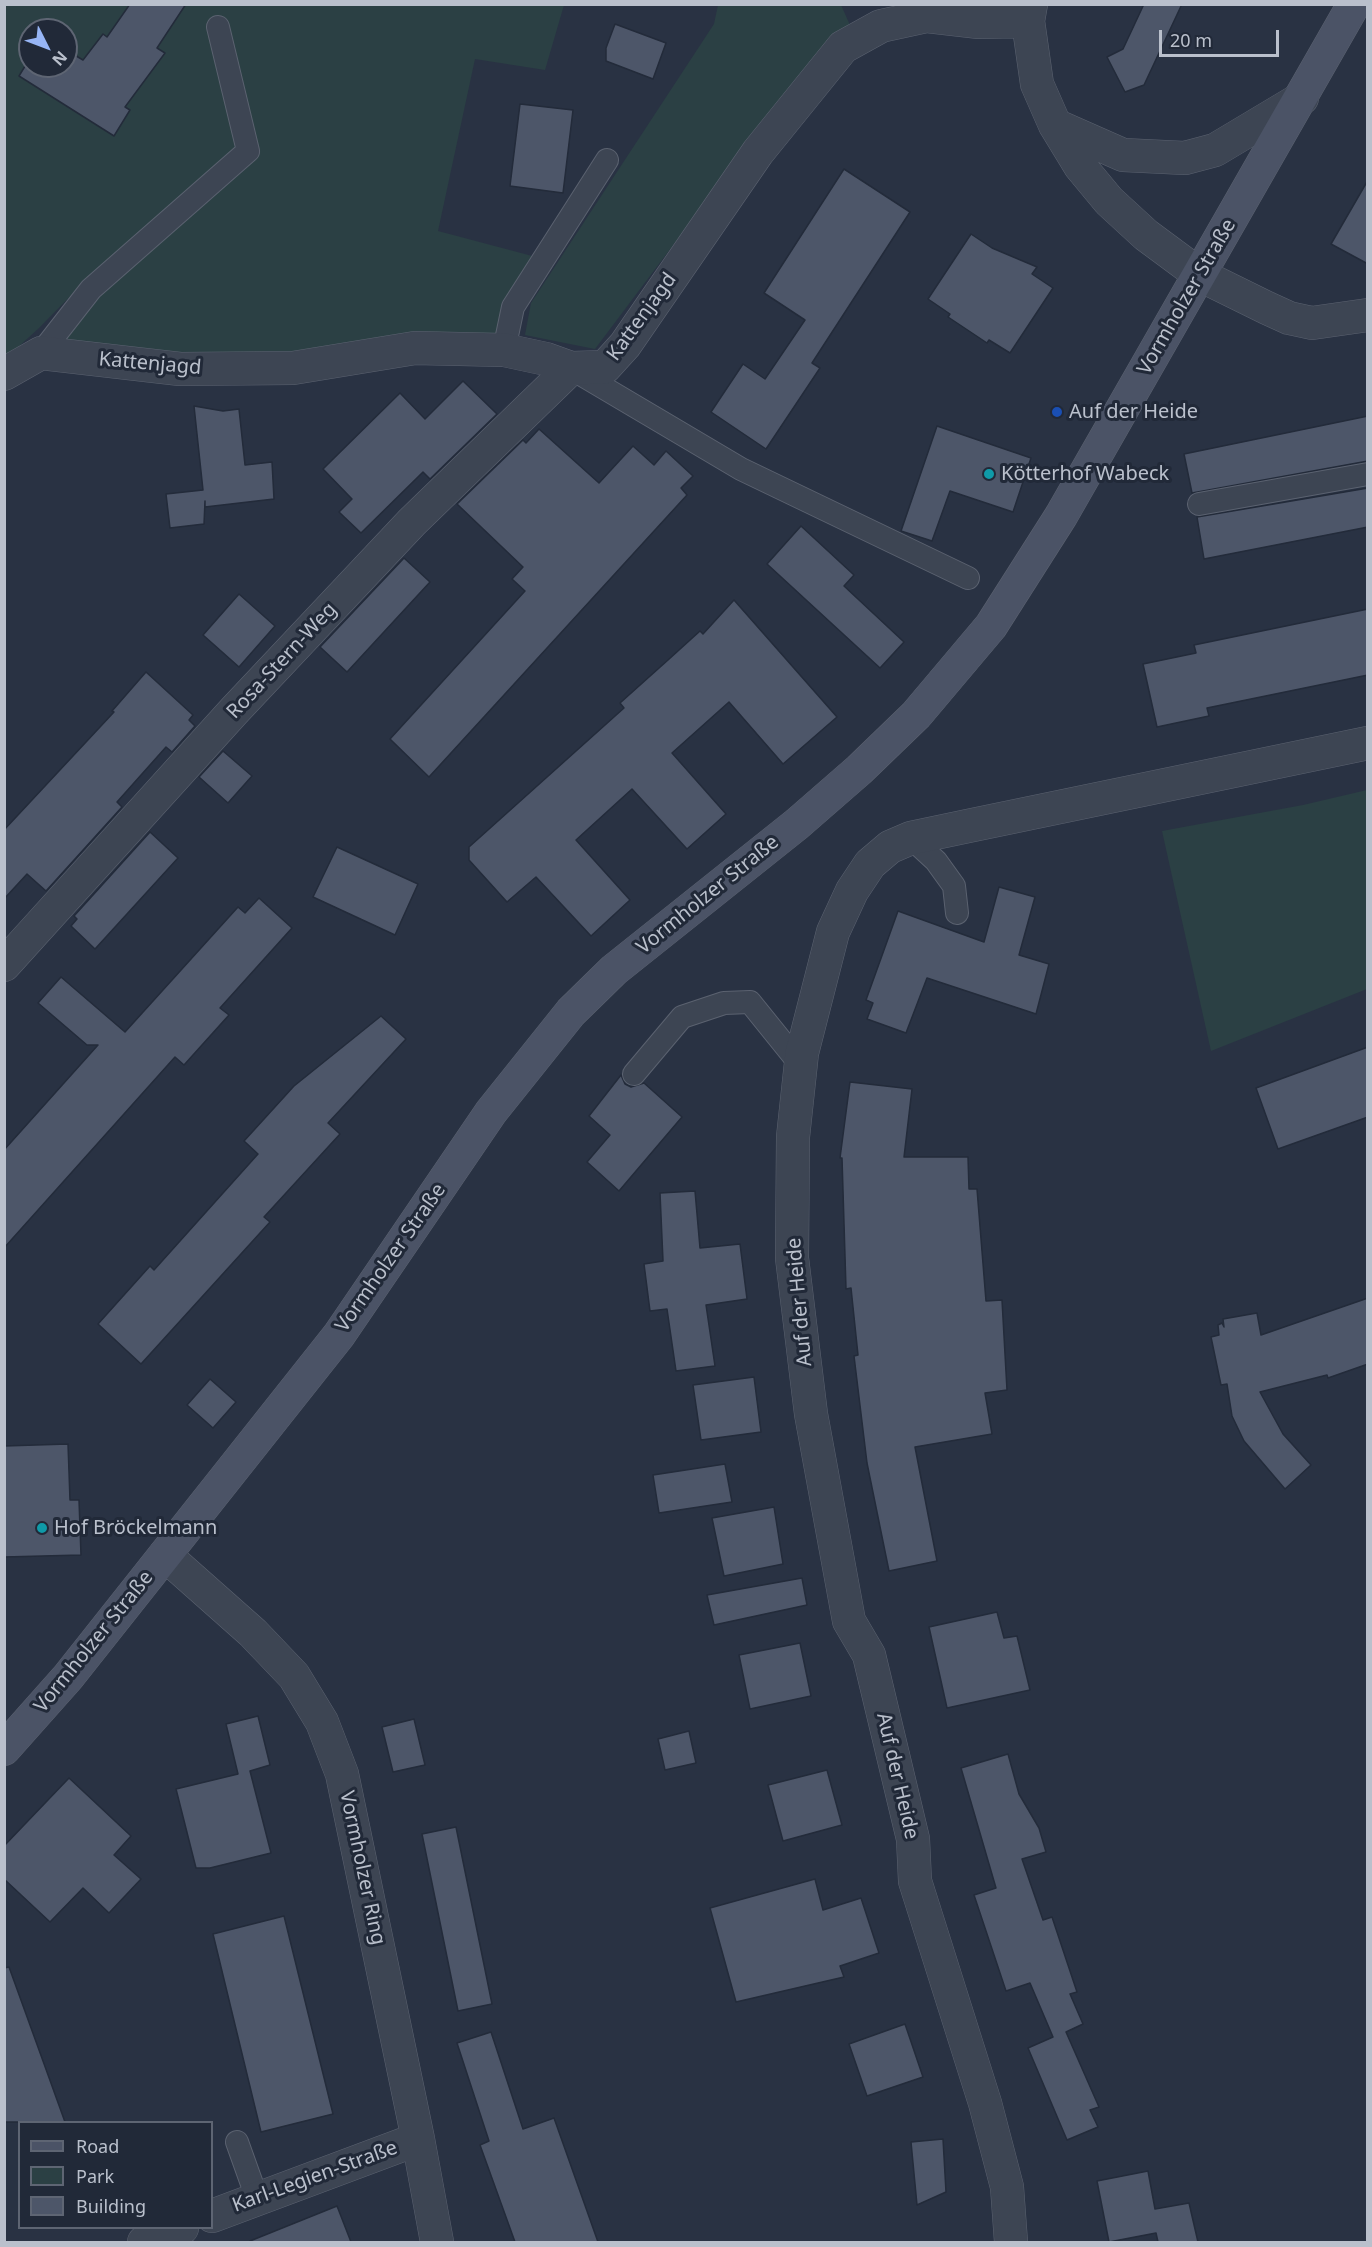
<!DOCTYPE html>
<html>
<head>
<meta charset="utf-8">
<style>
  body { margin:0 }
  #map { position:relative; width:1372px; height:2247px; overflow:hidden; background:#293243; font-family:"Noto Sans",sans-serif }
  canvas { display:block }
  .frame { position:absolute; inset:0; border:6px solid #bac0cc; pointer-events:none }
  .legend { position:absolute; left:18px; top:2121px; width:195px; height:108px; box-sizing:border-box; background:#212938; border:2px solid #5e6573; margin:0; padding:8px 10px; list-style:none; font-size:18px; color:#bac0cc }
  .legend li { display:flex; align-items:center; gap:12px; height:30px }
  .legend b { width:30px; border:2px solid #5e6573 }
  .north { position:absolute; left:18px; top:18px; width:60px; height:60px; box-sizing:border-box; background:#212938; border:2px solid #5e6573; border-radius:50%; rotate:132deg; font-size:16px; font-weight:700; line-height:24px; text-align:center; color:#bac0cc }
  .north::after { content:''; display:block; margin:auto; width:21px; height:27px; background:#97b5f5; clip-path:polygon(50% 0,100% 100%,50% 72%,0 100%) }
  .scale { position:absolute; left:1159px; top:30px; width:120px; height:27px; box-sizing:border-box; border:3px solid #bac0cc; border-top:0; padding-left:8px; font-size:18px; line-height:21px; white-space:nowrap; color:#bac0cc; -webkit-text-stroke:4px #212938; paint-order:stroke }
</style>
</head>
<body>
<div id="map">
<canvas width="1372" height="2247"></canvas>
<div class="frame"></div>
<ul class="legend">
<li><b style="height:8px;background:#4b5366"></b>Road</li>
<li><b style="height:16px;background:#2b4044"></b>Park</li>
<li><b style="height:16px;background:#4d5669"></b>Building</li>
</ul>
<div class="north">N</div>
<div class="scale">20 m</div>
</div>
<script>
const context = document.querySelector('canvas').getContext('2d');
context.lineJoin = 'round';
function paint(path, color) {
  context.fillStyle = color;
  context.fill(path, 'evenodd');
}
function shape(rows) {
  const path = new Path2D();
  for (const r of rows) {
    path.moveTo(r[0], r[1]);
    for (let i = 2; i < r.length; i += 2) path.lineTo(r[i], r[i + 1]);
  }
  return path;
}
function stroke(path, color, width, dash) {
  context.strokeStyle = color;
  context.lineWidth = width;
  context.lineCap = dash ? 'butt' : 'round';
  context.setLineDash(dash || []);
  context.stroke(path);
}
function label(font, color, halo, rows, align = 'center') {
  context.font = font + ' "Noto Sans",sans-serif';
  context.lineWidth = 6;
  context.setLineDash([]);
  context.textBaseline = 'middle';
  context.strokeStyle = halo;
  context.fillStyle = color;
  for (const [text, x, y, turn = 0] of rows) {
    context.save();
    context.translate(x, y);
    context.rotate((+turn || 0) * Math.PI / 180);
    context.textAlign = isNaN(turn) ? turn : align;
    if (halo) context.strokeText(text, 0, 0);
    context.fillText(text, 0, 0);
    context.restore();
  }
}
const green = shape([
  [5,5,564,5,545,70,475,59,438,231,536,257,498,334,355,348,175,359,62,344,103,293,250,165,236,149,92,274,39,328,5,359],
  [30,30,66,30,66,66,30,66],
  [718,5,841,5,850,25,756,135,595,349,525,335,531,303,714,24],
  [1367,790,1367,989,1211,1051,1162,831,1303,805]
]);
const building = shape([
  [130,4,186,4,157,48,165,53,125,107,130,110,114,136,19,76,30,58,30,66,66,66,66,50,83,60,103,34,107,37,130,4],
  [1144,4,1182,4,1144,85,1125,92,1107,57,1123,49,1144,4],
  [615,24,666,43,653,79,606,61,606,48,615,24],
  [520,104,573,110,563,193,510,186,520,104],
  [844,169,910,212,812,363,820,368,766,449,711,412,743,364,765,379,805,320,764,293,844,169],
  [1368,180,1368,264,1331,244,1368,180],
  [971,234,992,248,1037,267,1032,274,1053,288,1010,353,989,340,987,343,948,317,950,314,928,299,971,234],
  [463,381,497,414,430,479,423,472,361,533,339,512,352,499,323,469,400,393,425,419,463,381],
  [194,406,223,411,239,409,245,465,272,462,274,499,205,507,205,501,204,524,170,528,166,494,203,490,194,406],
  [1368,416,1368,461,1192,493,1184,454,1368,416],
  [937,426,1031,458,1013,512,950,491,932,541,901,531,937,426],
  [539,429,599,483,633,446,654,465,666,451,693,476,681,488,687,495,429,777,390,739,525,591,512,579,523,567,457,504,523,440,526,443,539,429],
  [1368,488,1368,527,1204,559,1197,517,1368,488],
  [801,526,854,575,844,586,904,642,880,668,767,564,801,526],
  [404,558,430,582,347,672,320,647,404,558],
  [239,594,275,626,239,667,203,635,239,594],
  [734,600,837,717,783,764,729,702,672,753,726,814,687,849,632,789,576,840,630,900,591,936,536,877,507,902,469,860,469,847,624,708,620,703,668,660,700,631,703,634,734,600],
  [1368,609,1368,675,1207,708,1209,716,1157,727,1143,664,1196,653,1194,645,1368,609],
  [146,672,193,715,189,720,195,726,172,752,166,747,117,802,122,807,46,891,27,874,4,899,4,830,114,712,112,711,146,672],
  [223,751,252,776,228,803,199,777,223,751],
  [150,832,178,858,95,949,71,926,77,919,74,916,150,832],
  [337,847,418,884,395,935,313,897,337,847],
  [999,887,1035,897,1019,955,1049,964,1036,1014,927,978,906,1033,867,1019,873,1003,866,1000,898,911,984,942,999,887],
  [259,898,292,928,220,1008,229,1015,184,1065,175,1057,4,1248,4,1150,98,1045,87,1045,38,1003,61,977,125,1032,238,907,245,913,259,898],
  [381,1016,406,1039,328,1123,340,1134,264,1217,270,1222,141,1364,98,1324,150,1266,154,1270,258,1154,244,1141,294,1086,381,1016],
  [1368,1047,1368,1117,1278,1149,1256,1088,1368,1047],
  [621,1075,625,1084,631,1087,644,1083,682,1117,619,1191,587,1162,610,1135,589,1116,621,1075],
  [850,1082,912,1089,904,1157,968,1157,969,1189,977,1189,986,1301,1002,1300,1007,1390,985,1393,992,1434,915,1447,937,1561,889,1571,867,1463,854,1356,858,1355,851,1288,846,1289,842,1158,840,1158,850,1082],
  [695,1191,700,1248,740,1244,747,1299,706,1305,715,1366,676,1371,667,1309,650,1311,644,1264,663,1261,660,1193,695,1191],
  [1368,1298,1368,1364,1328,1378,1327,1375,1260,1392,1283,1434,1311,1465,1285,1489,1244,1441,1232,1416,1227,1384,1221,1385,1211,1337,1219,1335,1218,1325,1222,1323,1224,1327,1223,1319,1257,1313,1261,1335,1368,1298],
  [754,1377,761,1432,701,1440,693,1385,754,1377],
  [210,1379,236,1402,213,1428,187,1405,210,1379],
  [68,1444,70,1500,79,1500,81,1555,4,1557,4,1446,68,1444],
  [725,1464,732,1502,659,1513,653,1475,725,1464],
  [774,1507,783,1564,724,1576,712,1518,774,1507],
  [802,1578,807,1605,714,1625,707,1595,802,1578],
  [997,1612,1004,1638,1017,1636,1030,1690,947,1708,929,1627,997,1612],
  [800,1643,811,1696,750,1709,739,1655,800,1643],
  [258,1716,270,1765,250,1771,271,1853,210,1868,196,1868,176,1789,238,1774,226,1724,258,1716],
  [414,1719,425,1765,393,1772,382,1727,414,1719],
  [689,1731,696,1763,665,1770,658,1739,689,1731],
  [1008,1754,1019,1794,1039,1828,1046,1852,1022,1859,1043,1920,1052,1917,1077,1992,1070,1994,1083,2024,1066,2032,1099,2107,1090,2110,1098,2127,1067,2140,1028,2048,1053,2037,1030,1983,1006,1991,974,1895,996,1888,961,1768,1008,1754],
  [827,1770,842,1825,783,1841,768,1785,827,1770],
  [69,1778,131,1836,114,1855,141,1879,109,1913,83,1888,50,1922,4,1879,4,1846,69,1778],
  [456,1827,492,2004,458,2011,422,1834,456,1827],
  [815,1879,823,1910,861,1898,879,1953,840,1966,844,1977,736,2002,710,1908,815,1879],
  [284,1916,333,2114,261,2132,213,1934,284,1916],
  [9,1967,43,2061,65,2122,4,2122,4,1968,9,1967],
  [905,2024,923,2077,867,2096,849,2044,905,2024],
  [491,2032,523,2129,554,2118,598,2242,515,2242,480,2145,489,2141,457,2043,491,2032],
  [943,2139,946,2192,917,2205,911,2142,943,2139],
  [1148,2171,1155,2209,1189,2203,1198,2242,1158,2242,1156,2233,1109,2242,1097,2181,1148,2171],
  [337,2206,351,2242,251,2242,250,2241,337,2206]
]);
const lane = shape([
  [504,350,513,307,607,160],
  [41,353,91,289,248,151,218,27],
  [572,369,741,469,968,578],
  [1199,504,1368,474],
  [911,838,936,861,954,886,957,913],
  [634,1074,682,1017,724,1003,750,1002,800,1064],
  [237,2142,257,2198]
]);
const street = shape([
  [1031,4,1028,21,1037,84,1055,125,1080,166,1109,201,1146,235,1200,275,1267,308,1289,318,1312,323,1368,315],
  [1055,125,1123,155,1185,158,1215,150,1302,98],
  [4,374,41,353,180,369,293,368,415,348,504,350,546,359,571,368,605,367,625,345,758,152,843,47,881,26,927,16,979,22,1028,21],
  [4,965,234,711,412,522,571,368],
  [165,1555,253,1633,294,1676,322,1722,342,1774,418,2139,437,2242],
  [212,2216,418,2139],
  [144,2242,182,2228],
  [1011,2242,1007,2187,985,2103,915,1881,913,1839,869,1655,849,1621,811,1414,792,1258,793,1137,802,1053,833,932,852,891,870,864,890,847,911,838,968,826,1368,743]
]);
const secondary = shape([
  [4,1749,68,1677,339,1335,491,1112,571,1012,614,970,797,824,859,770,916,715,991,626,1061,516,1354,4]
]);
const markers = [
  [1057,412,6,"#1a4fb4"],
  [989,474,6,"#0f9aa8"],
  [42,1528,6,"#0f9aa8"]
];
const streetNames = [
  ["Vormholzer Straße",1187,297,-60],
  ["Kattenjagd",642,317,-54],
  ["Kattenjagd",150,364,5],
  ["Rosa-Stern-Weg",282,661,-47],
  ["Vormholzer Straße",708,895,-39],
  ["Vormholzer Straße",391,1258,-55],
  ["Auf der Heide",800,1302,-95],
  ["Vormholzer Straße",94,1642,-51],
  ["Auf der Heide",897,1776,77],
  ["Vormholzer Ring",362,1868,78],
  ["Karl-Legien-Straße",315,2177,-20]
];
const poiNames = [
  ["Auf der Heide",1069,412],
  ["Kötterhof Wabeck",1001,474],
  ["Hof Bröckelmann",54,1528]
];
paint(green, '#2b4044');
paint(building, '#4d5669');
stroke(building, '#232b3a', 1.5);
stroke(lane, '#5b6270', 24);
stroke(street, '#5b6270', 34);
stroke(secondary, '#5b6270', 34);
stroke(lane, '#3d4553', 22);
stroke(street, '#3d4553', 33);
stroke(secondary, '#4b5366', 33);
for (const [x, y, r, color] of markers) {
  const dot = new Path2D();
  dot.arc(x, y, r, 0, 2 * Math.PI);
  context.fillStyle = color;
  context.fill(dot);
  stroke(dot, '#212938', 2);
}
label('20px', '#bac0cc', '#212938', streetNames);
label('20px', '#bac0cc', '#212938', poiNames, 'left');
</script>
</body>
</html>
